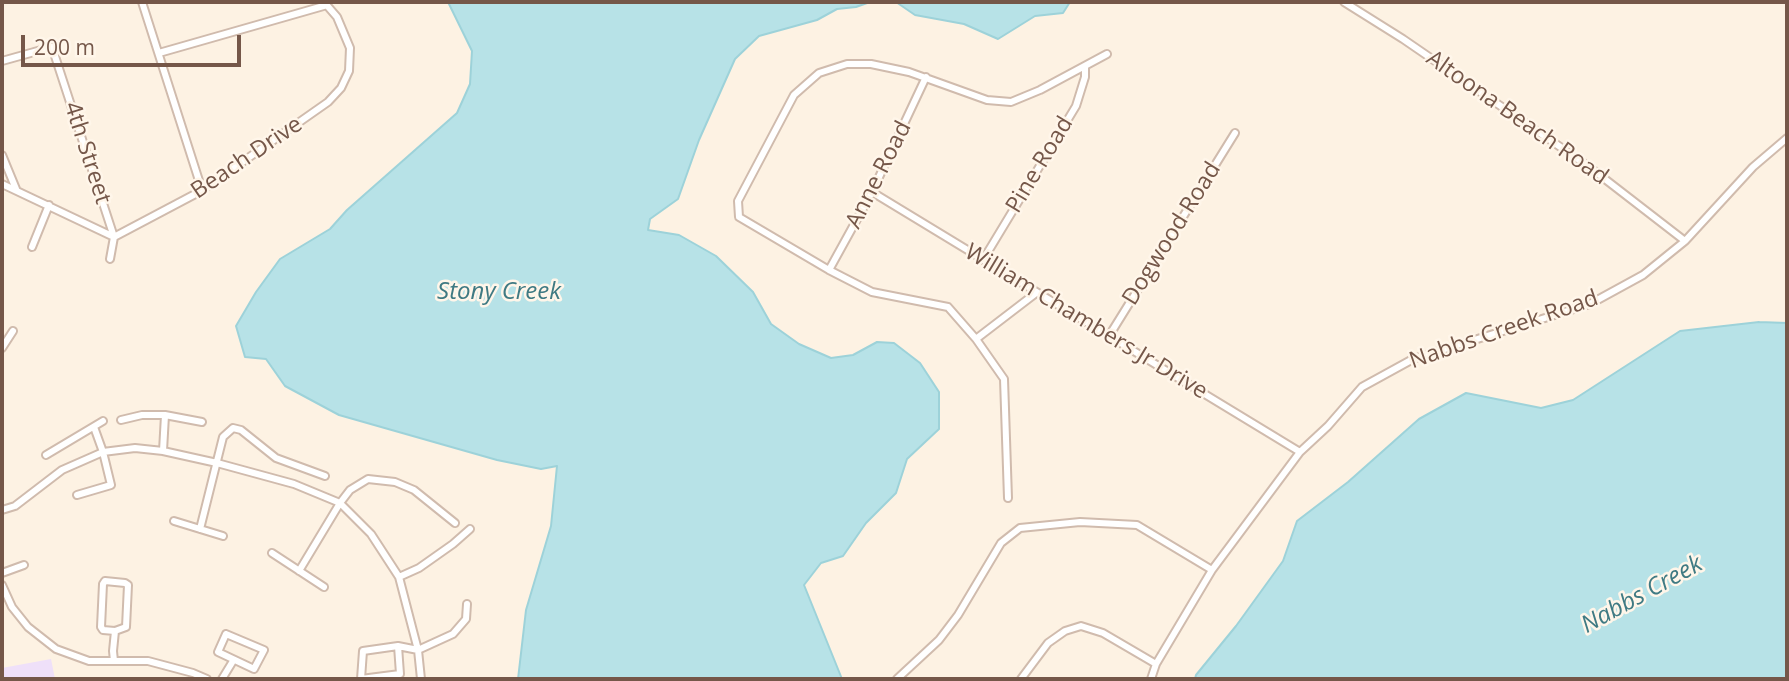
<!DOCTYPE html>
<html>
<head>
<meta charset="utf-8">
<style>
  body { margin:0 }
  #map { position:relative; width:1789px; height:681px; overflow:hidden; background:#fdf2e3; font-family:"Open Sans",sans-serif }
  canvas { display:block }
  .frame { position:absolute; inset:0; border:4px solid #755749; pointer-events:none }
  .scale { position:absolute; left:21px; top:35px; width:220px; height:32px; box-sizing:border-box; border:4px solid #755749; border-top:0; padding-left:9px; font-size:21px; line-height:24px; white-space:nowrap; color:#755749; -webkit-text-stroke:5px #fff6ea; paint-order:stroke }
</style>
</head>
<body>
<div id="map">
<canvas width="1789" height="681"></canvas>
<div class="frame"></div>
<div class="scale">200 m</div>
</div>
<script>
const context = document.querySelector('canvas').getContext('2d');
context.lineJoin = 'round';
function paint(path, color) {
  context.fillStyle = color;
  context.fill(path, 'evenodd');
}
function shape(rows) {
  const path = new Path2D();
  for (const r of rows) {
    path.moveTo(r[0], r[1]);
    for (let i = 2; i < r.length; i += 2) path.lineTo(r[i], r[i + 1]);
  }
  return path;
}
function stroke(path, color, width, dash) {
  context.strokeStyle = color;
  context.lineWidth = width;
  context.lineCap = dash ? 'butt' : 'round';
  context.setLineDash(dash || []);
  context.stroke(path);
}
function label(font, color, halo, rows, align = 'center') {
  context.font = font + ' "Open Sans",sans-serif';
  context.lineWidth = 5;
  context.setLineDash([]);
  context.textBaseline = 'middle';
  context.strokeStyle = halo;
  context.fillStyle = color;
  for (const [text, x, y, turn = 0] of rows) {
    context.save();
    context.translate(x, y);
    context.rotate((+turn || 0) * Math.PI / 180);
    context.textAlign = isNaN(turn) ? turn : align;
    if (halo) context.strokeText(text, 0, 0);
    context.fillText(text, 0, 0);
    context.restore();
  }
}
const education = shape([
  [51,659,55,679,2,679,2,668]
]);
const water = shape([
  [448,2,870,2,856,7,837,9,817,20,759,36,735,59,699,140,678,199,650,219,648,230,679,235,716,256,753,292,771,324,799,344,831,358,853,355,877,342,894,343,920,363,939,392,939,429,907,459,896,493,866,523,843,556,821,563,804,585,842,679,518,679,526,610,551,526,557,466,541,469,497,460,339,415,285,386,266,359,245,357,236,326,256,292,280,259,330,229,347,210,457,113,470,84,472,51,448,2],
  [896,2,1070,2,1063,13,1035,16,998,39,964,24,915,15,896,2],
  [1759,322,1787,323,1787,679,1195,679,1196,675,1236,626,1283,561,1297,521,1348,482,1419,419,1466,393,1541,408,1573,400,1680,331,1759,322]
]);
const street = shape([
  [142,2,202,190],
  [1344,2,1403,39,1588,166,1685,241],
  [159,53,327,5],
  [2,61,52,47,114,237,110,259],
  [2,155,16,189],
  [2,184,114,237,201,191,328,102,341,88,349,71,350,48,337,17,324,2],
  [872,192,1300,452],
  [32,247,49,205],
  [983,260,1076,106,1085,77,1085,66],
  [829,270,872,192,926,77],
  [1109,336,1235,133],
  [976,339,1036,293],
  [2,348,13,331],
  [121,420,142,415,165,415,202,422],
  [163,451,165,415],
  [46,455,103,421],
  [77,495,111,485,103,452,94,427],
  [1008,498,1004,379,976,339,948,307,872,292,829,270,739,217,738,201,794,95,819,73,847,64,871,64,909,72,987,100,1011,102,1040,90,1107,54],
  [2,510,15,506,62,470,103,452,135,448,163,451,217,463,294,484,340,503,371,534,399,577,418,650,421,679],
  [174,521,223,536],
  [200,529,223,437,233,428,241,430,276,458,325,476],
  [272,553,324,587],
  [299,571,340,503,350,490,368,479,395,482,414,490,455,523],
  [2,573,24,565],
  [399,577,419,568,453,544,470,529],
  [2,585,12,607,28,627,56,649,89,661,148,661,193,673,207,679],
  [226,634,264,650,254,669,218,652,226,634],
  [398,646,400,674,361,679,363,651,398,646,418,650,453,634,466,619,467,604],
  [114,661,113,651,115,631,103,630,101,627,103,584,105,581,125,583,128,585,126,627,115,631],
  [222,679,233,661],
  [897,679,939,640,958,615,1001,543,1020,528,1080,522,1137,525,1212,570],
  [1021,679,1048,643,1065,631,1081,626,1103,633,1156,664],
  [1151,679,1156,664,1212,570,1300,452,1328,426,1362,387,1413,359,1590,304,1643,275,1685,241,1753,167,1787,138]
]);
const streetNames = [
  ["Altoona Beach Road",1517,118,35],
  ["4th Street",87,153,72],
  ["Beach Drive",247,158,-34],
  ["Pine Road",1040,165,-59],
  ["Anne Road",879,175,-63],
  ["Dogwood Road",1172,234,-58],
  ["William Chambers Jr Drive",1086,322,31],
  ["Nabbs Creek Road",1504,330,-19]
];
const waterNames = [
  ["Stony Creek",499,292],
  ["Nabbs Creek",1642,595,-29]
];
paint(education, '#efe0f9');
paint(water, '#b7e2e7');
stroke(water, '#9dd2d9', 2);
stroke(street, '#d0bbad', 10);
stroke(street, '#fff', 6);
label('23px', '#755749', '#fff6ea', streetNames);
label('italic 24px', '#3f7a83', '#fff6ea', waterNames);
</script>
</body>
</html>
